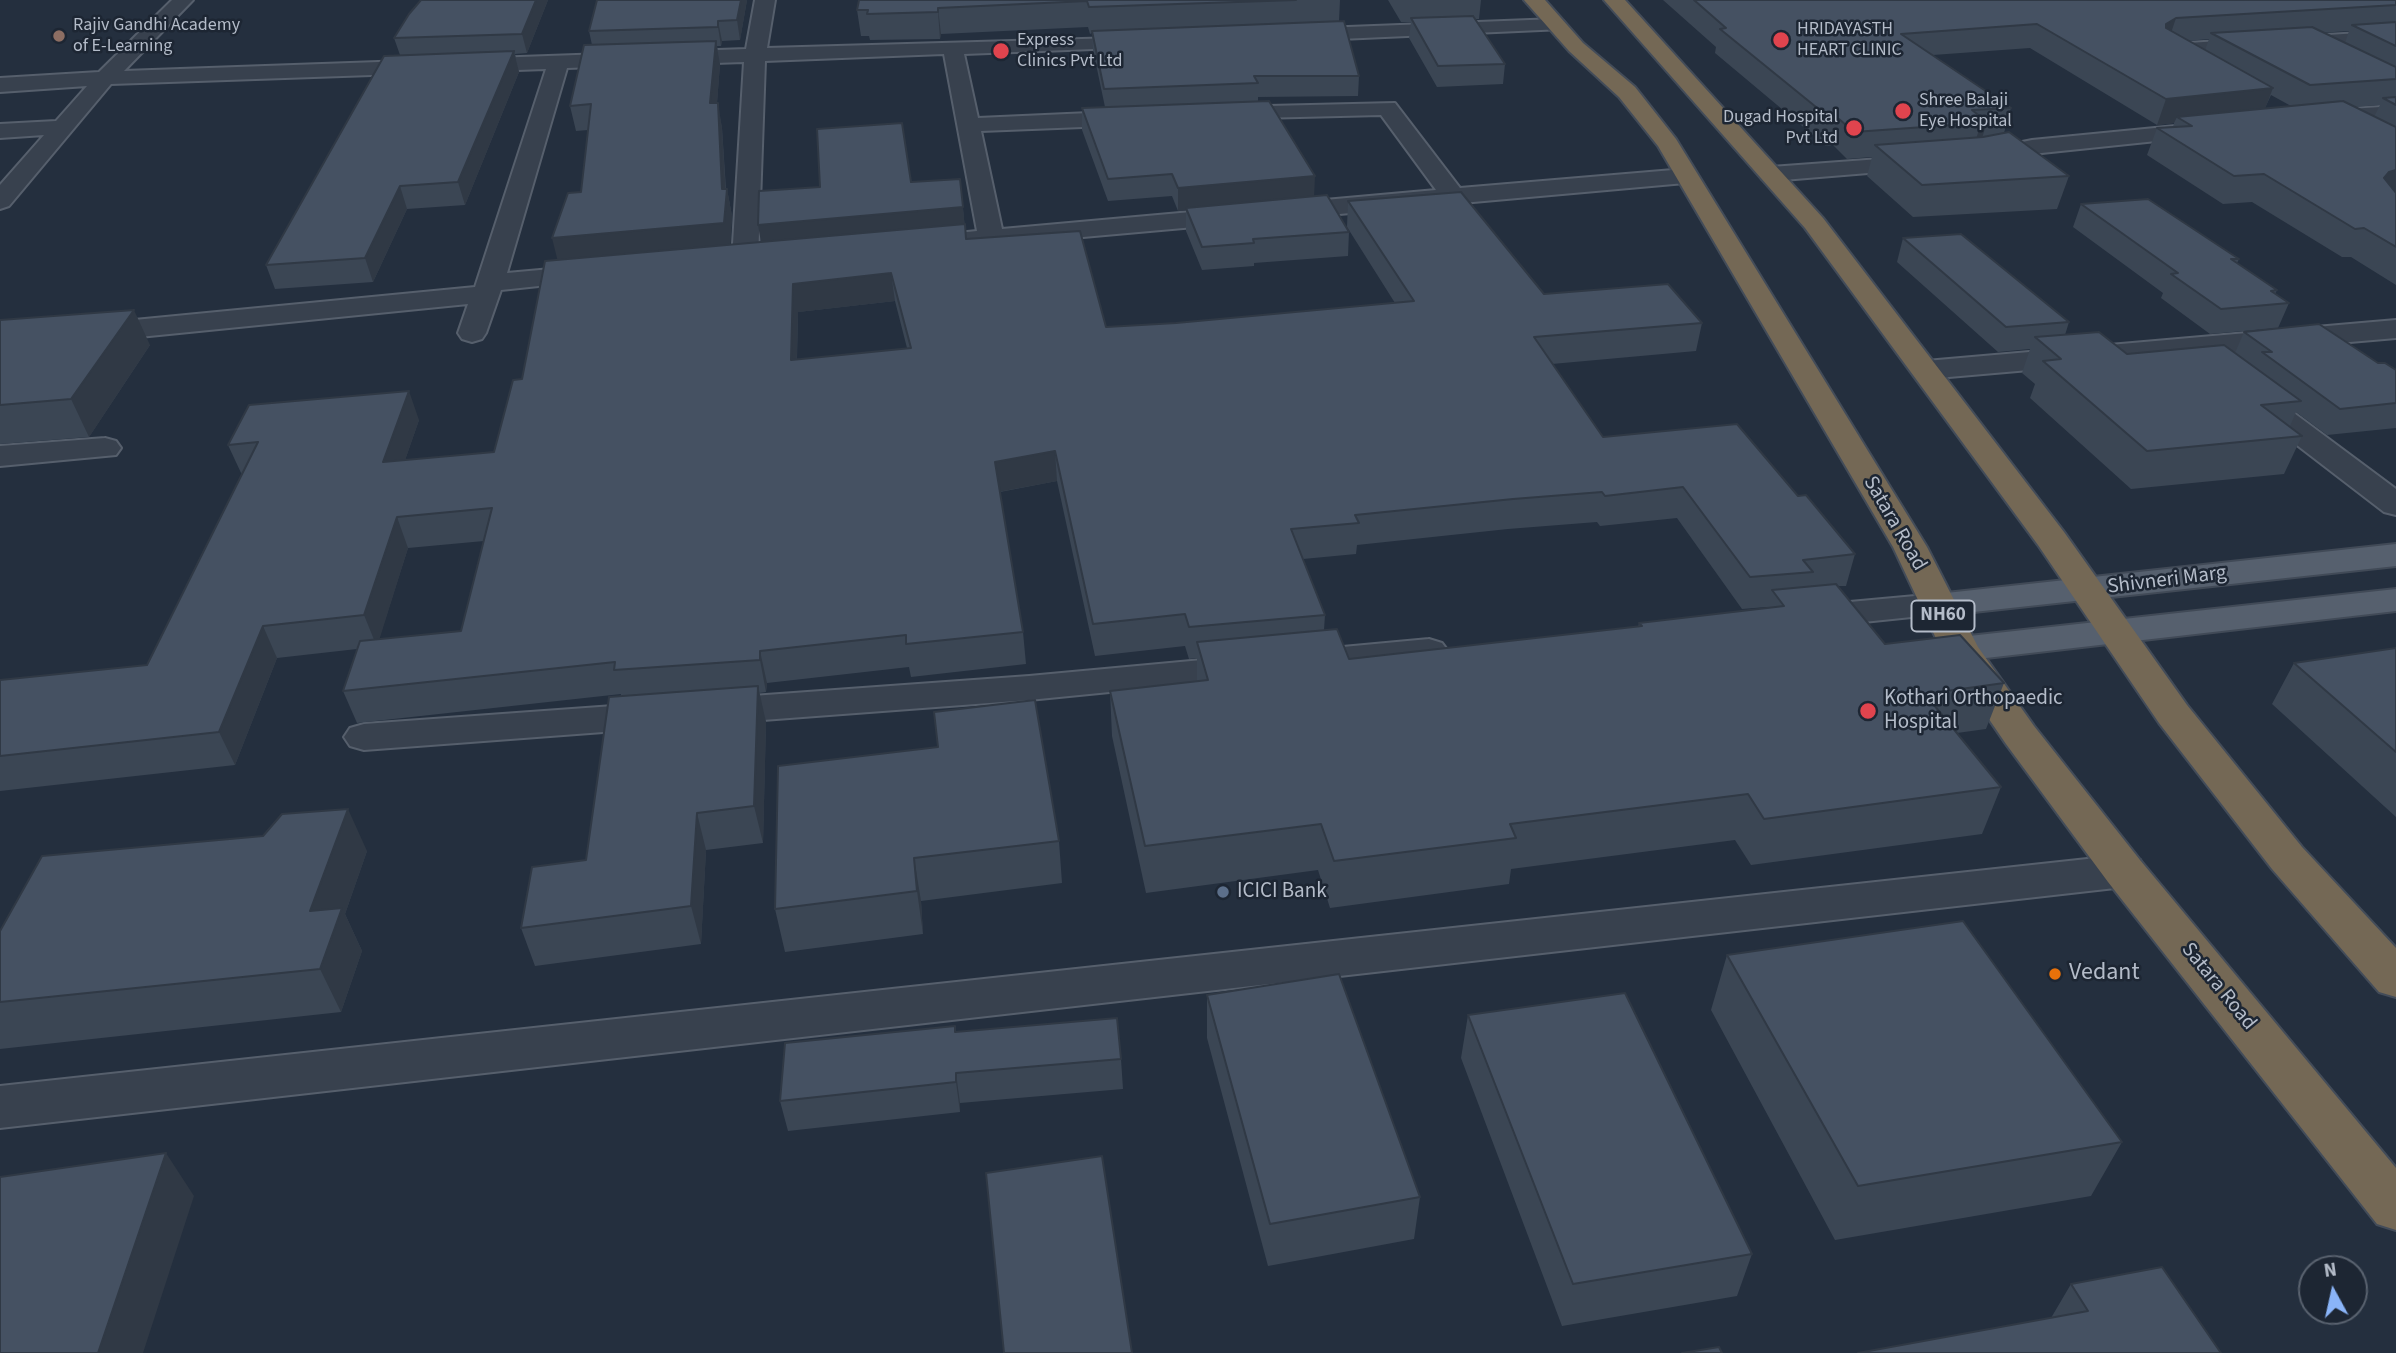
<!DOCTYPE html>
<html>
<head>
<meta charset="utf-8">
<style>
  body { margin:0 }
  #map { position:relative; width:2396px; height:1353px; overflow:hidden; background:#242f3e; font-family:"Source Sans 3",sans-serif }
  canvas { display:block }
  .north { position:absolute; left:2298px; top:1255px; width:70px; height:70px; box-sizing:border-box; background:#1d2633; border:2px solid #59626f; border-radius:50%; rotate:352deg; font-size:19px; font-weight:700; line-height:28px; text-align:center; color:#b4bcc9 }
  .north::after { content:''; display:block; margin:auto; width:24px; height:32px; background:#8ab4f8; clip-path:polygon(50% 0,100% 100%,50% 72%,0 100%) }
</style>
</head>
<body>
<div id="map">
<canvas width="2396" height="1353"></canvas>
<div class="north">N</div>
</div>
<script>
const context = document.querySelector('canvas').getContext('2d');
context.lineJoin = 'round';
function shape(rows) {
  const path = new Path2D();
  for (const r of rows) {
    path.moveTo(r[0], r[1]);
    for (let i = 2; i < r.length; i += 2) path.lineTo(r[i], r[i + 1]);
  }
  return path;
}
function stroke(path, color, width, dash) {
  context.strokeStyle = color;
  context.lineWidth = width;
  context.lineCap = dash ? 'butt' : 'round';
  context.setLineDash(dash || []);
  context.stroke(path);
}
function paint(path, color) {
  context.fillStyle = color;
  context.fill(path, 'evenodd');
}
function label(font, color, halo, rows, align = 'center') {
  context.font = font + ' "Source Sans 3",sans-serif';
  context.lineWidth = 5;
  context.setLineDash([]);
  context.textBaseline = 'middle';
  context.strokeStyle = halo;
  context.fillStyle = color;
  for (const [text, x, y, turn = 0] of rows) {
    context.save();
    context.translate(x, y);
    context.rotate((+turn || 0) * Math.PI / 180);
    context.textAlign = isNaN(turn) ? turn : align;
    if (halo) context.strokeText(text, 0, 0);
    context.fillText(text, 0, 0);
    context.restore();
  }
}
const minor = shape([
  [172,0,193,0,124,71,746,49,755,0,775,0,767,48,1152,37,1155,41,1152,45,1145,47,964,54,978,118,1134,111,1145,118,1134,125,981,131,1002,229,1436,190,1381,115,1218,119,1215,114,1218,109,1226,107,1395,103,1460,188,1685,169,1694,171,1697,176,1694,181,1685,183,927,251,918,249,914,243,918,237,977,231,944,54,765,61,758,260,754,266,745,268,736,266,732,260,744,62,567,68,507,273,595,265,605,267,609,273,605,279,501,290,486,333,482,339,472,342,462,339,458,333,468,304,0,351,0,333,475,287,546,69,111,84,9,206,0,209,0,185,44,135,0,138,0,124,56,121,87,86,0,92,0,78,99,72,172,0],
  [1556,19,1563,21,1566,25,1563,29,1296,41,1286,35,1296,29,1556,19],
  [2396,31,2396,43,2169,56,2159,50,2169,44,2396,31],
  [2396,106,2396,120,2318,125,2307,118,2318,111,2396,106],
  [2206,123,2214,125,2218,130,2214,135,2032,154,1981,164,1973,162,1969,157,1973,152,2032,140,2206,123],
  [1921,156,1929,158,1933,163,1929,168,1771,181,1762,179,1759,174,1762,169,1771,167,1921,156],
  [2396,320,2396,338,1926,379,1915,376,1911,370,1915,364,1926,361,2396,320],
  [2248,384,2259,387,2396,489,2396,515,2384,512,2237,399,2233,393,2237,387,2248,384],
  [105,438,116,441,121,448,116,455,0,466,0,446,105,438],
  [1937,594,1950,597,1955,605,1950,613,1806,628,1793,625,1788,617,1793,609,1806,606,1937,594],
  [1429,639,1442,643,1448,651,1442,659,1029,700,364,750,350,746,344,737,350,728,364,724,1029,676,1429,639],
  [2124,855,2140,860,2146,871,2140,882,2124,887,0,1128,0,1086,2124,855]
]);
const major = shape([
  [2396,544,2396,566,1937,616,1924,613,1919,605,1924,597,1937,594,2396,544],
  [2396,589,2396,611,1960,661,1947,657,1941,649,1947,641,1960,637,2396,589]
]);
const highway = shape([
  [1524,0,1545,0,1583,43,1635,87,1676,139,1927,547,1978,647,2034,726,2140,860,2396,1168,2396,1230,2377,1224,2108,882,2006,744,1941,649,1893,547,1658,146,1619,97,1569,51,1524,0],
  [1604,0,1625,0,1823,218,2064,532,2187,705,2302,847,2396,948,2396,997,2379,992,2272,869,2159,723,2038,545,1805,228,1604,0]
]);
const wall = shape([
  [421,0,548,0,527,53,515,54,519,72,465,205,407,209,373,282,275,289,266,265,400,55,394,38],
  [747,0,740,40,722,41,721,46,717,46,720,64,717,103,722,128,726,189,727,189,732,216,730,245,761,242,911,182,960,179,966,239,1106,327,1176,323,1395,303,1347,227,1348,201,1544,294,1702,323,1696,351,1552,364,1603,437,1798,496,1855,554,1846,586,1838,586,1885,644,2004,683,1986,729,1957,733,2001,787,1982,834,1751,865,1735,840,1511,869,1509,884,1330,908,1318,870,1146,893,1112,736,1110,691,1197,682,1197,658,1189,659,1185,646,1095,656,1057,481,1000,492,1023,632,1026,664,911,677,909,667,767,683,766,692,759,693,766,722,763,843,706,850,701,944,535,966,521,928,586,860,621,694,357,723,343,691,357,649,277,658,235,765,0,791,0,680,147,665,242,475,228,445,419,420,405,460,494,452,522,379,558,260,581,192,588,130,576,131,570,106,592,45,589,31],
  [895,301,907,348,797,359,798,312],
  [1677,518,1742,609,1767,607,1767,608,1639,623,1638,627,1349,659,1324,630,1325,615,1303,559,1356,554,1357,545,1508,529,1597,522,1600,526],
  [484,541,461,631,379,639,408,548],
  [859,0,1340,0,1339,21,1359,76,1358,96,1258,97,1258,101,1314,196,1349,232,1348,256,1254,263,1254,266,1202,270,1186,231,1186,210,1178,211,1172,196,1108,201,1082,130,1082,108,1105,107,1093,50,1092,33,1090,34,1088,27,941,34,940,39,870,40,869,36,861,36,857,10],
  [1388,0,1481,0,1479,19,1475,19,1505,64,1503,84,1437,87,1409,38,1411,22,1401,22],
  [1663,0,2396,0,2396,285,2351,257,2342,257,2252,202,2223,204,2147,155,2157,128,2173,127,2174,123,2157,125,2030,48,1933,55,2011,108,2004,133,2069,176,2057,209,1913,217,1867,176,1872,157,1847,159,1833,145,1826,146,1715,53,1716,47],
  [2349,31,2345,43,2323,33,2334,32],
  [2209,39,2205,50,2188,41],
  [2271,95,2291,106,2265,108],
  [2380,105,2374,117,2355,107],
  [2081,204,2239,259,2237,263,2277,290,2275,294,2289,303,2278,328,2210,334,2161,298,2163,293,2073,227],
  [1903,238,2069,322,2065,335,2127,354,2235,353,2244,332,2378,363,2396,370,2396,428,2327,435,2296,412,2290,426,2302,436,2284,474,2131,489,2030,398,2035,384,2022,373,2030,349,1998,352,1897,262],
  [0,320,150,345,89,437,0,444],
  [2396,648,2396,817,2272,704,2294,663],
  [778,766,1059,841,1062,883,921,901,923,934,785,952,775,909],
  [367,851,345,914,362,951,341,1012,0,1049,0,931],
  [1727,955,2122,1142,2091,1196,1835,1240,1711,1010],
  [1207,995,1420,1197,1414,1239,1268,1266,1207,1038],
  [1468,1015,1752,1254,1737,1296,1562,1326,1461,1058],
  [956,1031,1121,1059,1123,1089,960,1103,960,1112,788,1131,780,1101],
  [2071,1284,2221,1353,2051,1318]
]);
const shadedWall = shape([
  [536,0,548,0,527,53,522,34],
  [741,0,747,0,740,40,737,20],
  [938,8,941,34,940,39,938,12],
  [2176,18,2168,42,2166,24],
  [718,21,722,41,721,46,718,27],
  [716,41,720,64,715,129,710,103],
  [514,51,519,72,465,205,458,182],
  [2273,88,2263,114,2177,117,2174,123,2157,125,2166,99],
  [718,103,722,128,726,197,727,189,732,216,730,251,559,266,552,238,722,189],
  [1987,122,1979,148,1973,149,1981,123],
  [2396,170,2396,193,2384,178,2389,172],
  [1315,176,1314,199,1186,208,1186,210,1178,211,1178,188],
  [400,186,407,209,373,282,365,258],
  [963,207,965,230,762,248,758,225],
  [891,273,895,301,798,312,796,389,791,360,793,284],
  [134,310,150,345,89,437,71,399],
  [409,391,419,420,394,492,383,462],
  [1055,451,1057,481,998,492,995,462],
  [397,517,408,548,377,647,364,615],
  [263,626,277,658,235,765,219,732],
  [760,651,767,683,766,692,760,660],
  [758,686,766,722,763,843,754,806],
  [348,809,367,851,345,914,362,951,341,1012,320,969,310,911],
  [697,813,706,850,701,944,691,906],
  [914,858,921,901,923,934,917,891],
  [956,1073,960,1103,960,1112,956,1082],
  [166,1153,194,1196,143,1353,98,1353]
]);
const building = shape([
  [421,0,536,0,522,34,394,38,409,14,421,0],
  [597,0,741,0,737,20,718,21,718,27,589,31,597,0],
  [859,0,1296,0,1089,7,1087,1,938,8,938,12,867,14,868,10,857,10,859,0],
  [1694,0,2396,0,2396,5,2176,18,2166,24,2166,28,2273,88,2166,99,2037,24,1901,34,2011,108,1972,110,1987,122,1981,123,1854,132,1839,119,1832,120,1720,29,1726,28,1694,0],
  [1473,16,1505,64,1438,66,1411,18,1473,16],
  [1344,21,1359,76,1254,76,1258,83,1104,89,1092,31,1344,21],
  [2396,22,2396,46,2352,25,2396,22],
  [2312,27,2396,67,2396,79,2310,85,2211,33,2312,27],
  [716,41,710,103,718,103,722,189,727,189,724,223,552,238,568,193,581,192,591,104,570,106,584,45,716,41],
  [514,51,458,182,400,186,365,258,266,265,384,56,514,51],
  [2396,97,2396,105,2383,98,2396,97],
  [1269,101,1315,176,1178,188,1172,174,1108,179,1082,108,1269,101],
  [2343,101,2396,127,2396,170,2389,172,2384,178,2396,193,2396,247,2364,228,2355,229,2264,174,2234,176,2157,128,2192,126,2177,117,2343,101],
  [902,123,911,182,960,179,963,207,758,225,759,191,820,187,817,129,902,123],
  [2009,132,2069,176,1922,185,1875,145,1983,137,2009,132],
  [1461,192,1544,294,1668,284,1702,323,1534,337,1603,437,1737,424,1798,496,1806,495,1855,554,1803,560,1813,572,1750,577,1683,487,1605,496,1602,492,1513,499,1355,515,1359,523,1291,529,1325,615,1189,627,1185,614,1093,624,1055,451,995,462,1023,632,906,644,906,635,760,651,760,660,614,670,615,662,343,691,360,641,461,631,492,508,397,517,364,615,263,626,219,732,0,756,0,680,147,665,258,442,228,445,249,405,409,391,383,462,494,452,513,380,522,379,545,261,965,224,966,239,1080,231,1106,327,1176,323,1414,301,1348,201,1461,192],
  [891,273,911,348,791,360,793,284,891,273],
  [1327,195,1349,232,1253,239,1254,243,1202,247,1186,208,1327,195],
  [2148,199,2239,259,2231,259,2277,290,2271,291,2289,303,2221,309,2171,274,2178,273,2081,204,2148,199],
  [1961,234,2069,322,2006,327,1903,238,1961,234],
  [134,310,71,399,0,405,0,320,134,310],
  [2319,324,2378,363,2385,363,2396,370,2396,403,2340,409,2262,352,2272,352,2244,332,2319,324],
  [2099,332,2127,354,2224,345,2301,401,2261,405,2302,436,2147,451,2043,361,2061,359,2035,337,2099,332],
  [1836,584,1885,644,1960,635,2004,683,1925,694,2001,787,1764,819,1748,794,1510,824,1516,838,1334,861,1321,824,1145,846,1110,691,1208,680,1197,642,1337,629,1349,659,1642,626,1639,623,1784,606,1772,590,1836,584],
  [2396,648,2396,752,2294,663,2396,648],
  [758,686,754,806,697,813,691,906,521,928,532,867,586,860,609,697,758,686],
  [1035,700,1059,841,914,858,917,891,775,909,778,766,938,747,934,712,1035,700],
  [348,809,310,911,342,908,320,969,0,1002,0,931,42,856,263,836,282,814,348,809],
  [1963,921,2122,1142,1858,1186,1727,955,1963,921],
  [1339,974,1420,1197,1270,1224,1207,995,1339,974],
  [1625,993,1752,1254,1573,1284,1468,1015,1625,993],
  [1117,1018,1121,1059,956,1073,956,1082,780,1101,785,1043,955,1026,955,1032,1117,1018],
  [166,1153,98,1353,0,1353,0,1177,166,1153],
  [1102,1156,1132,1353,1004,1353,986,1173,1102,1156],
  [2162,1267,2221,1353,1858,1353,2088,1311,2071,1284,2162,1267],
  [1719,1347,1722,1353,1682,1353,1719,1347]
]);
const markers = [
  [59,36,7,"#8d6e63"],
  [1781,40,9,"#e0444e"],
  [1001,51,9,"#e0444e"],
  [1903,111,9,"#e0444e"],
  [1854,128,9,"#e0444e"],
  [1868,711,9,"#e0444e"],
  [1223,892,7,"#5c6f8a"],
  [2055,974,7,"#e8710a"]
];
const farPoinames = [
  ["Rajiv Gandhi Academy",73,26],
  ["of E-Learning",73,47],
  ["HRIDAYASTH",1797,30],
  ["HEART CLINIC",1797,51],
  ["Express",1017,41],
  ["Clinics Pvt Ltd",1017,62],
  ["Shree Balaji",1919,101],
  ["Eye Hospital",1919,122],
  ["Dugad Hospital",1838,118,"right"],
  ["Pvt Ltd",1838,139,"right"]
];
const shields = [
  [1943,616,63]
];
const shieldNames = [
  ["NH60",1943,616]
];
const streetNames = [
  ["Satara Road",1894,524,60],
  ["Shivneri Marg",2167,581,-7],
  ["Satara Road",2218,987,51]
];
const poiNames = [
  ["Kothari Orthopaedic",1884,699],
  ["Hospital",1884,723],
  ["ICICI Bank",1237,892]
];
const nearPoinames = [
  ["Vedant",2069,974]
];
stroke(minor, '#565f6c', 4);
stroke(major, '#414a57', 4);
stroke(highway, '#434c59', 4);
paint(minor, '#38414e');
paint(major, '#56606e');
paint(highway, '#746855');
paint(wall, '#3b4654');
paint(shadedWall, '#303945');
paint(building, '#455162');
stroke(building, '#303945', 2);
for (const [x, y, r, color] of markers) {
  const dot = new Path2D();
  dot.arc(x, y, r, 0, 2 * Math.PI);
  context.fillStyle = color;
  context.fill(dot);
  stroke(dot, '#1d2633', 2.5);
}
label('18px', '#b4bcc9', '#1d2633', farPoinames, 'left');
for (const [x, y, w] of shields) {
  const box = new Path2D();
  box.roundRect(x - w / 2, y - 15.5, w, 31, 5);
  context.fillStyle = '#1d2633';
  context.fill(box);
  stroke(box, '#b4bcc9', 2);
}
label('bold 19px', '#b4bcc9', null, shieldNames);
label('21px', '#b4bcc9', '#1d2633', streetNames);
label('21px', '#b4bcc9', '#1d2633', poiNames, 'left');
label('24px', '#b4bcc9', '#1d2633', nearPoinames, 'left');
</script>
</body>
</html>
